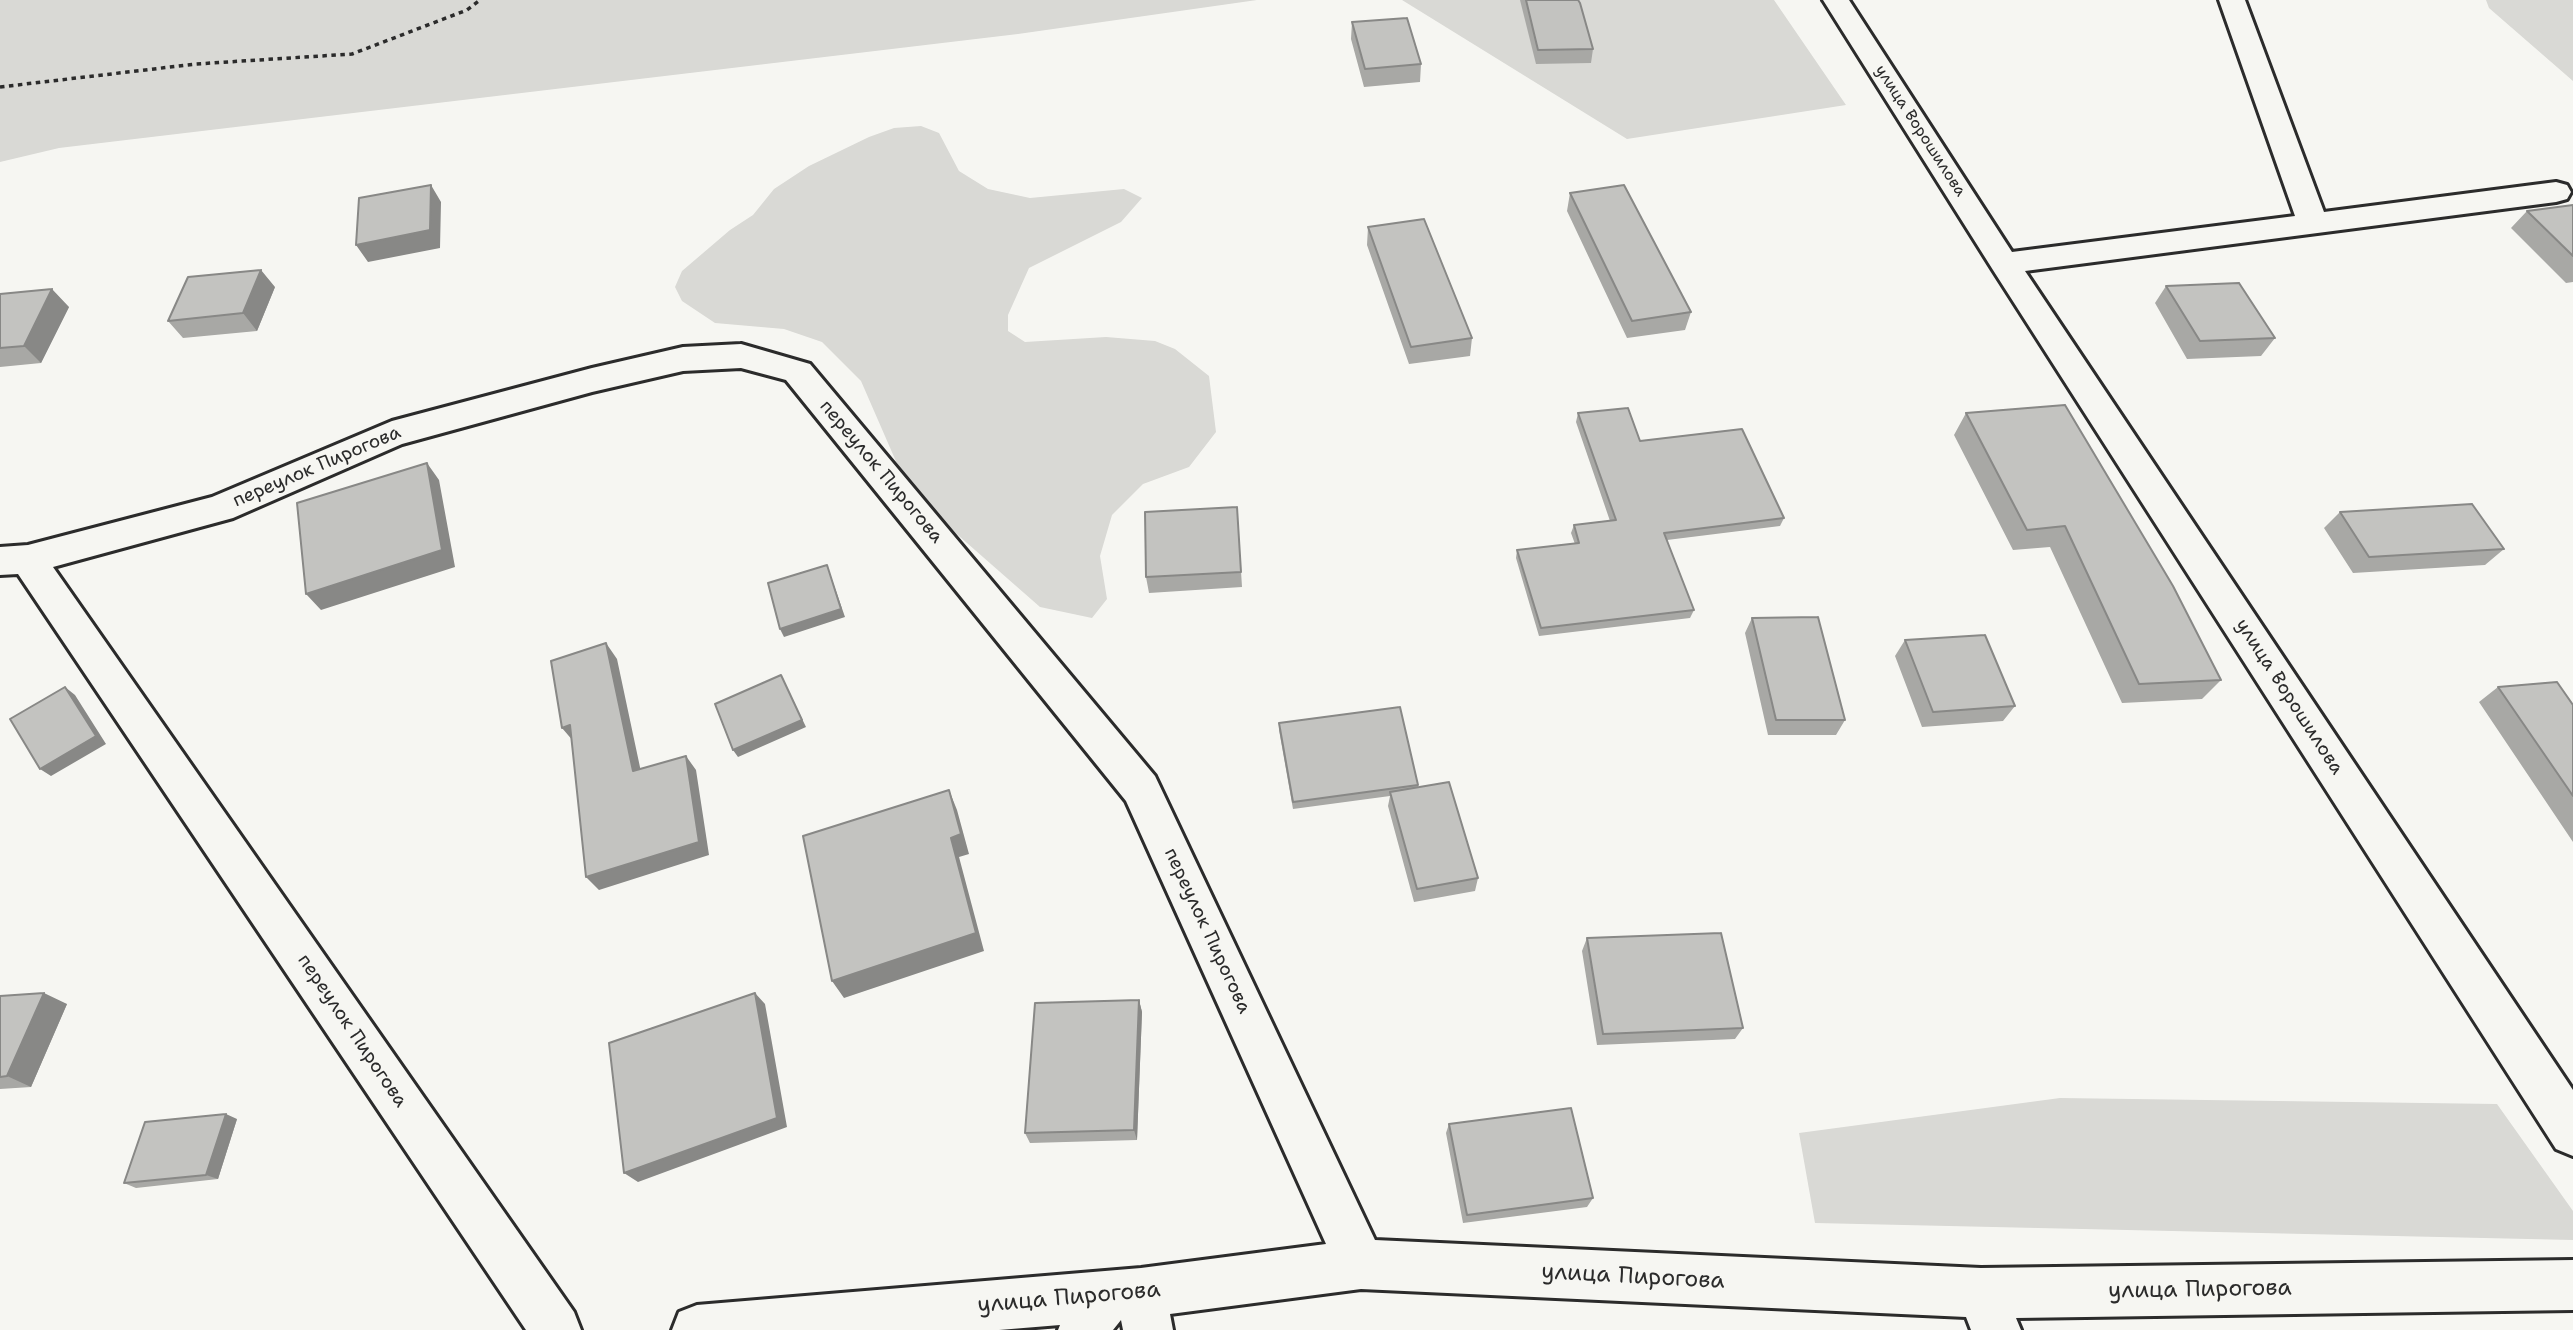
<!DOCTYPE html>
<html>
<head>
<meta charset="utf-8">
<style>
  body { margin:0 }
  canvas { display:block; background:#f6f6f2 }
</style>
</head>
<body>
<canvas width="2573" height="1330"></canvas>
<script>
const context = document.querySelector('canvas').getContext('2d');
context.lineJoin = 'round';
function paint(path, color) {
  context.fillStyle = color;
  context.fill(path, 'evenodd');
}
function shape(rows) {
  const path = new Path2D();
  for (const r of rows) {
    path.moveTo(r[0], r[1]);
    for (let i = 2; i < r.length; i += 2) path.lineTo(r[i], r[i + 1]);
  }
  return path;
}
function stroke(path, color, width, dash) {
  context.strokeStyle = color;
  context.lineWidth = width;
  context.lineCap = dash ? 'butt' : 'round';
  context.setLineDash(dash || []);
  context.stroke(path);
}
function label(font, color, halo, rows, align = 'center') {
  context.font = font + ' "Shantell Sans",sans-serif';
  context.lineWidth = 5;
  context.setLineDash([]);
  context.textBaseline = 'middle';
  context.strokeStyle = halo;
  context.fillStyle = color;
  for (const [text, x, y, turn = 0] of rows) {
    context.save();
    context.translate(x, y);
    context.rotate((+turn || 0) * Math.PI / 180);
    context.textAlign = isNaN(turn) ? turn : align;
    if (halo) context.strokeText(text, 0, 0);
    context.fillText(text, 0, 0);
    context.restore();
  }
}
const green = shape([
  [0,0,1257,0,1018,34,59,148,0,162],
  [1402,0,1774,0,1846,105,1627,139],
  [2486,0,2573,0,2573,81,2489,8],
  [921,126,939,133,959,171,988,189,1030,198,1124,189,1142,198,1121,222,1029,268,1008,315,1008,331,1025,342,1106,337,1155,341,1175,349,1209,376,1216,432,1189,467,1143,484,1112,515,1100,556,1107,599,1092,618,1040,607,951,529,898,466,861,381,822,342,784,329,715,323,682,301,675,287,682,271,730,230,753,215,774,189,809,166,869,137,894,128],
  [2060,1098,2497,1104,2573,1211,2573,1240,1815,1223,1799,1133]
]);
const path = shape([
  [0,87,196,64,352,54,467,10,480,0]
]);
const minor = shape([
  [1823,0,1849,0,2012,252,2295,216,2219,0,2245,0,2324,212,2556,182,2567,185,2571,192,2567,199,2556,202,2025,271,2573,1090,2573,1156,2556,1149,1993,270,1823,0],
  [741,344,810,364,1155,776,1375,1240,1981,1268,2573,1260,2573,1310,2016,1318,2021,1330,1971,1330,1966,1317,1361,1289,1170,1314,1173,1330,1123,1330,1121,1320,1113,1330,1058,1330,1060,1325,999,1330,672,1330,679,1312,697,1305,1141,1268,1326,1244,1126,801,786,380,741,368,683,371,592,392,402,444,233,518,53,567,574,1312,581,1330,526,1330,18,574,0,575,0,547,28,545,212,497,392,421,592,368,683,347,741,344]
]);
const wall = shape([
  [1520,0,1578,0,1593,49,1591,63,1536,64],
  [1352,22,1421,64,1420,82,1364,87,1351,39],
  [1570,193,1691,312,1685,330,1627,338,1567,211],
  [2573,205,2573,282,2566,283,2511,228,2527,211],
  [1368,227,1472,338,1470,356,1409,364,1367,245],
  [2166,286,2275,338,2261,356,2187,359,2155,303],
  [275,287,257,331,183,338,168,321],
  [0,294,69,307,41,363,0,367],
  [1578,413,1640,441,1784,518,1780,526,1667,540,1694,610,1690,618,1539,636,1516,558,1517,550,1575,544,1571,533,1574,525,1610,521,1576,422],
  [1966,413,2221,680,2202,699,2122,703,2050,547,2013,550,1954,435],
  [1237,507,1242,587,1149,593,1146,577],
  [2340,512,2504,549,2485,565,2353,573,2324,528],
  [1752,618,1845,720,1836,735,1768,735,1745,633],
  [1905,640,2015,706,2003,721,1922,727,1895,656],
  [2498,687,2573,705,2573,842,2479,702],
  [1279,723,1418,785,1418,787,1478,878,1475,891,1414,902,1388,806,1390,796,1293,809,1279,730],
  [1587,938,1743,1028,1735,1039,1597,1045,1582,951],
  [0,996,67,1004,31,1087,0,1089],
  [1139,1000,1142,1012,1137,1140,1030,1143,1025,1133],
  [237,1119,218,1179,136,1188,124,1183],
  [1449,1124,1593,1198,1587,1207,1463,1223,1446,1133]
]);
const shadedWall = shape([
  [431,185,441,202,440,248,368,262,356,245],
  [261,270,275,287,257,331,243,313],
  [52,289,69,307,41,363,24,346],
  [427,463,439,480,455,567,321,610,306,594],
  [827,565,845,617,784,637,780,629],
  [606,643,617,659,644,786,633,771],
  [781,675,806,727,738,757,733,750],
  [65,687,75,695,106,744,51,776,40,769],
  [570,725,574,742,562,728],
  [686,756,696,770,709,855,599,890,586,877],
  [949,790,957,810,969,854,959,857,984,951,844,998,832,981,951,838],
  [44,993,67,1004,31,1087,7,1076],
  [755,993,765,1004,787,1127,638,1182,624,1173],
  [1139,1000,1142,1012,1137,1140,1134,1130],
  [226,1114,237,1119,218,1179,206,1175]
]);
const building = shape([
  [1526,0,1578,0,1580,3,1593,49,1538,50,1526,0],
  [1407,18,1421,64,1365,69,1352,22,1407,18],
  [431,185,430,230,356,245,359,198,431,185],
  [1624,185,1691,312,1632,321,1570,193,1624,185],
  [2573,205,2573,256,2527,211,2573,205],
  [1424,219,1472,338,1411,347,1368,227,1424,219],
  [261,270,243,313,168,321,188,277,261,270],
  [2239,283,2275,338,2200,341,2166,286,2239,283],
  [52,289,24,346,0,348,0,294,52,289],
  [2065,405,2173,586,2221,680,2139,684,2065,526,2027,530,1966,413,2065,405],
  [1628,408,1640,441,1742,429,1784,518,1664,533,1694,610,1541,628,1517,550,1579,543,1574,525,1616,520,1578,413,1628,408],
  [427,463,442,550,306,594,297,503,427,463],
  [2472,504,2504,549,2369,557,2340,512,2472,504],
  [1237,507,1241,572,1146,577,1145,512,1237,507],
  [827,565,841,609,780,629,768,583,827,565],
  [1818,617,1845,720,1776,720,1752,618,1818,617],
  [1985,635,2015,706,1933,712,1905,640,1985,635],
  [606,643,633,771,686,756,699,842,586,877,570,725,562,728,551,661,606,643],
  [781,675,802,720,733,750,715,704,781,675],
  [2557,682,2573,705,2573,796,2498,687,2557,682],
  [65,687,96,736,40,769,10,719,65,687],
  [1400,707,1418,785,1293,802,1279,723,1400,707],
  [1449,782,1478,878,1417,889,1390,792,1449,782],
  [949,790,961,834,951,838,976,933,832,981,803,836,949,790],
  [1721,933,1743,1028,1603,1034,1587,938,1721,933],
  [44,993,7,1076,0,1077,0,996,44,993],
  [755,993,777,1118,624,1173,609,1043,755,993],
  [1139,1000,1134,1130,1025,1133,1035,1003,1139,1000],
  [1571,1108,1593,1198,1467,1215,1449,1124,1571,1108],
  [226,1114,206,1175,124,1183,145,1122,226,1114]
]);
const farStreetnames = [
  ["улица Ворошилова",1920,131,57]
];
const streetNames = [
  ["переулок Пирогова",317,467,-23],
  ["переулок Пирогова",881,472,50],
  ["улица Ворошилова",2289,697,57],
  ["переулок Пирогова",1207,931,65],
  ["переулок Пирогова",352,1031,56]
];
const nearStreetnames = [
  ["улица Пирогова",1633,1277,3],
  ["улица Пирогова",2200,1290,-1],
  ["улица Пирогова",1069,1298,-5]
];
paint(green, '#d9d9d5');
stroke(minor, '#2b2b2b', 6);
stroke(path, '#2b2b2b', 3.5, [4.5, 4.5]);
paint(minor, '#f6f6f2');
paint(wall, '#a8a8a5');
paint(shadedWall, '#888886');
paint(building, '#c3c3c0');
stroke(building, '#888886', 2);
label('16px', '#2b2b2b', '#f6f6f2', farStreetnames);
label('19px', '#2b2b2b', '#f6f6f2', streetNames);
label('23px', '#2b2b2b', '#f6f6f2', nearStreetnames);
</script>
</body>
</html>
